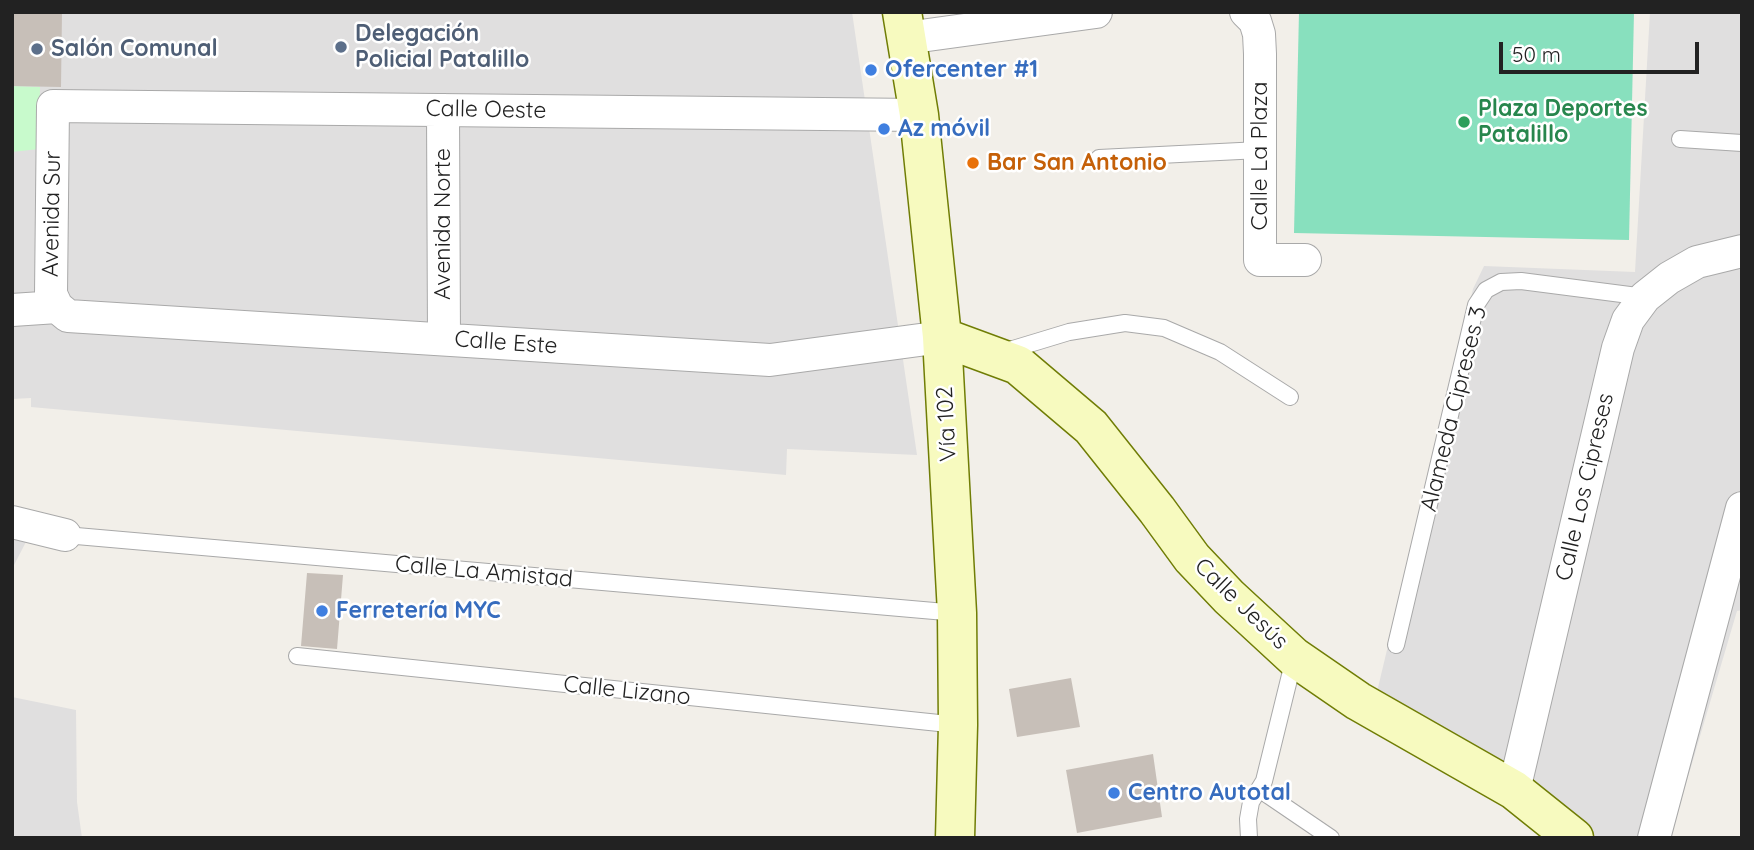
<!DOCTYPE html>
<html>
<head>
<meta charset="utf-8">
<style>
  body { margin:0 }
  #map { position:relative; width:1754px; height:850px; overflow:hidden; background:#f2efe9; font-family:Quicksand,sans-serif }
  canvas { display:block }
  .frame { position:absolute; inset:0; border:14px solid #222; pointer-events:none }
  .scale { position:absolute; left:1499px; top:42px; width:200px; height:32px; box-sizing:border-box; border:4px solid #222; border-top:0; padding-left:9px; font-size:21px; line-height:24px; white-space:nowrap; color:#222; -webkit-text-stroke:5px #fff; paint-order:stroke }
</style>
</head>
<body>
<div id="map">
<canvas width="1754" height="850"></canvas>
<div class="frame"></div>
<div class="scale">50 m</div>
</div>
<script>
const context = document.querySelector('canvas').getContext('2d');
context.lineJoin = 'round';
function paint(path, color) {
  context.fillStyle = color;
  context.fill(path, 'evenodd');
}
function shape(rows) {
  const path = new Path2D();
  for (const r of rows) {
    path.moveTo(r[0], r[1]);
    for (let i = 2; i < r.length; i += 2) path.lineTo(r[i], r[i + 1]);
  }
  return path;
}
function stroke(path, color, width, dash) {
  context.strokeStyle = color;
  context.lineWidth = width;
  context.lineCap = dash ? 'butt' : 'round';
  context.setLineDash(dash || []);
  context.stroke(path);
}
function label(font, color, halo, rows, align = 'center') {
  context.font = font + ' Quicksand,sans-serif';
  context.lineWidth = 5;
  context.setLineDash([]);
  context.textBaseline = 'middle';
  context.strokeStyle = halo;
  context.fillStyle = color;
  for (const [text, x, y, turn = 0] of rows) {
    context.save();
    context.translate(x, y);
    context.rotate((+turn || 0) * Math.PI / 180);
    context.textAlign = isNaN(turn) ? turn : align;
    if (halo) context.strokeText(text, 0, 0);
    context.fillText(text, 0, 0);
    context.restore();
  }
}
const residential = shape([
  [12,12,852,12,917,455,787,449,786,475,31,407,31,398,12,399],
  [1650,12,1742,12,1742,610,1737,611,1670,838,1598,838,1492,759,1376,696,1473,289,1484,266,1635,272],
  [12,536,28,538,12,569],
  [12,697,76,710,77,802,82,838,12,838]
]);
const park = shape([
  [12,86,40,87,39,149,12,152]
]);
const pitch = shape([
  [1299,12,1634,12,1629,240,1294,233]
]);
const building = shape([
  [12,12,62,12,61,87,12,86],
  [307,573,343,575,337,649,301,646],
  [1071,678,1080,727,1017,737,1009,689],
  [1153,754,1162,817,1077,833,1066,770]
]);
const lane = shape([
  [1680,139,1742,143],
  [1099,158,1260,150],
  [1003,352,1069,332,1125,323,1164,328,1220,352,1290,397],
  [65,535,957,613],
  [1396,645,1476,305,1486,290,1501,282,1521,281,1645,297],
  [297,656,958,725],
  [1259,789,1331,838],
  [1249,838,1248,819,1251,802,1264,781,1294,659]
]);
const street = shape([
  [1246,12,1255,21,1259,34,1260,54,1260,260,1305,260],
  [906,38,1096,12],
  [443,110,444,339],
  [919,115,53,106,51,294,57,307,68,316,770,360,942,337],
  [12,310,57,307],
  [12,522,65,535],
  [1514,790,1618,348,1628,320,1645,297,1669,278,1697,262,1742,251],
  [1654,838,1742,508]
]);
const secondary = shape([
  [902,12,919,115,942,337,957,613,958,725,955,838],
  [942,337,1018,365,1091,427,1157,510,1192,558,1229,597,1294,657,1358,701,1514,790,1574,838]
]);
const markers = [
  [341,47,7,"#5c6f8a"],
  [37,49,7,"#5c6f8a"],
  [871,70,7,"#3f7fe0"],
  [1464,122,7,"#2e9e5b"],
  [884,129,7,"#3f7fe0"],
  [973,163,7,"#e8710a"],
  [322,611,7,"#3f7fe0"],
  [1114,793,7,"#3f7fe0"]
];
const serviceNames = [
  ["Delegación",355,34],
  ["Policial Patalillo",355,60],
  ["Salón Comunal",51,49]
];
const shopNames = [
  ["Ofercenter #1",885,70],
  ["Az móvil",898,129],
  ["Ferretería MYC",336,611],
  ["Centro Autotal",1128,793]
];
const leisureNames = [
  ["Plaza Deportes",1478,109],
  ["Patalillo",1478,135]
];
const streetNames = [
  ["Calle Oeste",486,110,1],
  ["Calle La Plaza",1260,156,-90],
  ["Avenida Sur",52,214,-89],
  ["Avenida Norte",443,224,-90],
  ["Calle Este",506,343,4],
  ["Alameda Cipreses 3",1454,409,-76],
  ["Vía 102",947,424,-93],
  ["Calle Los Cipreses",1585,487,-77],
  ["Calle La Amistad",484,572,5],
  ["Calle Jesús",1241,604,44],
  ["Calle Lizano",627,691,6]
];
const foodNames = [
  ["Bar San Antonio",987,163]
];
paint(residential, '#e0dfdf');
paint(park, '#c8facc');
paint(pitch, '#88e0be');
paint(building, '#c7bfb8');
stroke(lane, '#a9a9a9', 18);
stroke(street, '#a9a9a9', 34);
stroke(secondary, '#707d05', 41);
stroke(lane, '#fff', 16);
stroke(street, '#fff', 32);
stroke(secondary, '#f7fabf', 38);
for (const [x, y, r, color] of markers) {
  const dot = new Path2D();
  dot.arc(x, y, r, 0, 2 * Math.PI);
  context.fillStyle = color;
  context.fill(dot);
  stroke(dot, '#fff', 2.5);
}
label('bold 23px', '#4e5e75', '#fff', serviceNames, 'left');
label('bold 23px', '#366cbe', '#fff', shopNames, 'left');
label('bold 23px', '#27864d', '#fff', leisureNames, 'left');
label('23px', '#222', '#fff', streetNames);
label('bold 23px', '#c56008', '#fff', foodNames, 'left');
</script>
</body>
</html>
